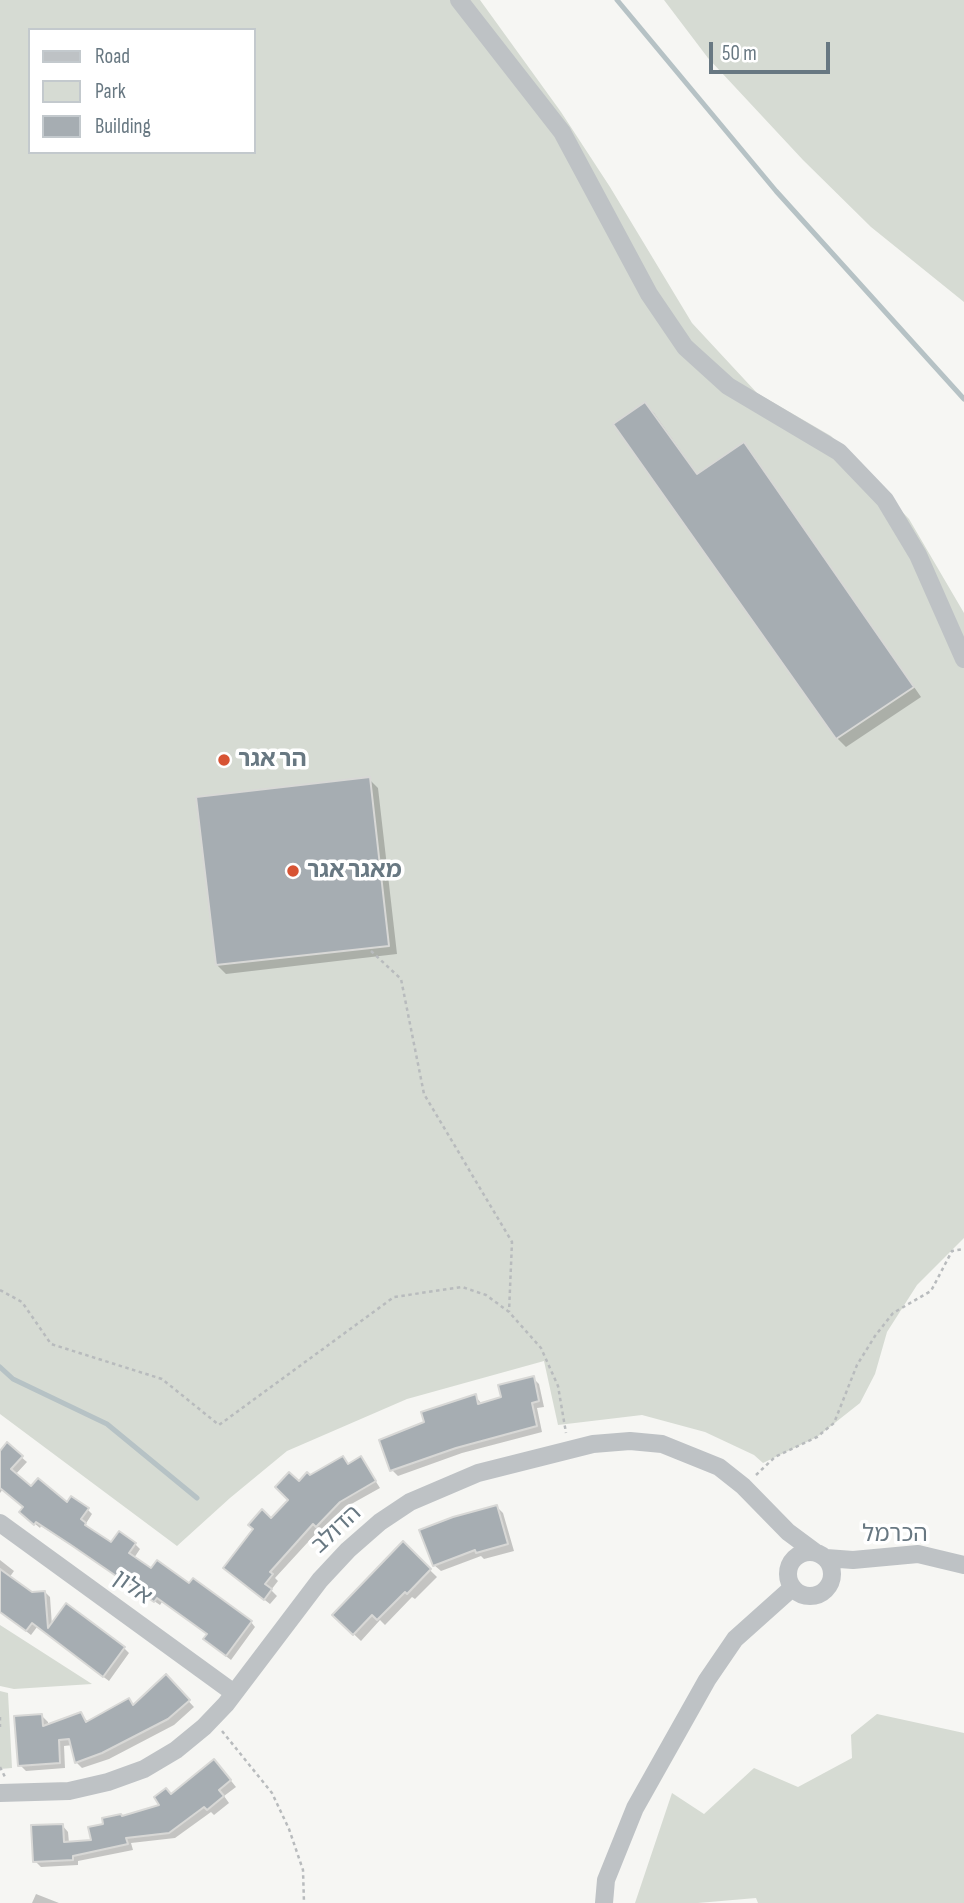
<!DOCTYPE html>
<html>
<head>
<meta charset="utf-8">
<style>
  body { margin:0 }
  #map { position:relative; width:964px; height:1903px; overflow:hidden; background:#f6f6f3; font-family:"Sofia Sans Condensed",sans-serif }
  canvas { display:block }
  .legend { position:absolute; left:28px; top:28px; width:228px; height:126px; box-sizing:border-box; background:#fff; border:2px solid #c3c9cd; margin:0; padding:9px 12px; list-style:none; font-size:21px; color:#687882 }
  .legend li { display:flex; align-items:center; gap:14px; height:35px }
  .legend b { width:35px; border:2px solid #c3c9cd }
  .scale { position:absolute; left:709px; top:42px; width:121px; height:32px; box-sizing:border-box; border:4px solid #687882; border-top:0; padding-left:9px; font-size:21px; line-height:24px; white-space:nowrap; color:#687882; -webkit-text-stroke:5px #fff; paint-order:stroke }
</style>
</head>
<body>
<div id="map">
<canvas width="964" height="1903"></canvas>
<ul class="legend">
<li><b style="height:9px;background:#bec2c5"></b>Road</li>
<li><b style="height:19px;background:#d6dbd3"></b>Park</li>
<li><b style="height:19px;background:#a6adb2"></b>Building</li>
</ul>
<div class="scale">50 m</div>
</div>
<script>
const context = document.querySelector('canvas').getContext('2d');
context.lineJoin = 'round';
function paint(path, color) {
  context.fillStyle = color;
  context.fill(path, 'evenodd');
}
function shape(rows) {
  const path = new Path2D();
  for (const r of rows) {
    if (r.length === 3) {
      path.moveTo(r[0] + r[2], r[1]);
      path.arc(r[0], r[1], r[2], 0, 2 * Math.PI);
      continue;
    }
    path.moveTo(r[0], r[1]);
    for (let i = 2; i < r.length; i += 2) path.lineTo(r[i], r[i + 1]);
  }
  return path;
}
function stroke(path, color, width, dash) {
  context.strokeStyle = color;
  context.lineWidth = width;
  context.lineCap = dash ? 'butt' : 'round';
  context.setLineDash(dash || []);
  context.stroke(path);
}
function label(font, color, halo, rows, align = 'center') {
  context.font = font + ' "Sofia Sans Condensed","Noto Sans Hebrew",sans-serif';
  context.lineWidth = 7;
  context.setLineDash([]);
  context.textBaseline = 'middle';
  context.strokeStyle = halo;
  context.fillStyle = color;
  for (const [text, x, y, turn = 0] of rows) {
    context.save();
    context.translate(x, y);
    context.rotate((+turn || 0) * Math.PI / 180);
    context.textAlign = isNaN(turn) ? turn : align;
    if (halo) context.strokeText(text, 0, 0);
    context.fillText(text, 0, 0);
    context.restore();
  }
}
const green = shape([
  [0,0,480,0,561,112,610,187,692,323,757,393,831,436,909,519,964,613,964,1238,917,1285,887,1332,875,1374,860,1403,817,1437,763,1463,754,1455,705,1432,642,1415,558,1425,544,1361,407,1399,287,1451,230,1498,177,1546,0,1414],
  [30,30,254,30,254,152,30,152],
  [664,0,964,0,964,302,871,227,803,160,708,58],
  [0,1626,0,1625,92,1684,14,1689,0,1686],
  [0,1691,8,1693,12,1768,0,1769],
  [877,1714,964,1733,964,1903,758,1903,756,1898,698,1903,635,1903,672,1793,704,1814,754,1768,798,1787,852,1758,851,1735]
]);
const shadow = shape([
  [645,404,654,413,698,475,743,444,752,453,921,697,846,747,837,738],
  [369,779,378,788,397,954,226,974,217,965],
  [533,1378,539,1384,544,1407,537,1408,542,1432,462,1453,398,1476,392,1470,426,1423,475,1396,482,1404,504,1398],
  [7,1445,27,1462,15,1475,31,1488,67,1505,88,1510,92,1514,85,1525,111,1545,135,1544,140,1549,134,1558,152,1571,190,1585,251,1622,255,1627,231,1660,210,1644,209,1635,162,1602,160,1605,78,1550,41,1526,40,1528,27,1517,25,1508,3,1489,0,1493,0,1453],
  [343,1458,350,1465,361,1458,380,1488,346,1507,323,1531,320,1529,275,1578,278,1581,271,1590,277,1596,270,1604,231,1574,271,1521,290,1500,299,1484],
  [497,1507,503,1513,514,1551,484,1559,481,1556,441,1571,434,1565],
  [403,1544,437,1577,415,1599,412,1597,385,1625,380,1620,361,1641,334,1615],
  [0,1560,14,1571,9,1578,31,1594,45,1592,50,1597,52,1626,124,1648,129,1653,109,1681,37,1627,31,1635,9,1618,0,1605],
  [166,1677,194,1707,174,1725,109,1759,82,1768,76,1762,73,1745,64,1746,65,1768,26,1771,20,1765,42,1716,48,1722,48,1726,81,1714,88,1722,129,1700,135,1706],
  [220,1767,236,1787,224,1796,229,1803,214,1815,211,1812,175,1838,131,1843,133,1850,78,1861,78,1865,41,1867,35,1861,62,1825,68,1832,69,1843,93,1842,123,1818,162,1806,171,1795],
  [36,1894,59,1903,32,1903]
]);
const stream = shape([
  [617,0,776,191,964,399],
  [0,1367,13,1379,107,1424,197,1498]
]);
const building = shape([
  [645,402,697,474,744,442,914,687,836,739,613,424,645,402],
  [370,777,389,946,216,965,196,797,370,777],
  [534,1376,539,1401,532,1403,537,1426,456,1448,390,1471,379,1440,424,1422,421,1412,476,1394,478,1404,501,1397,498,1385,534,1376],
  [7,1442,23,1456,11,1469,31,1486,38,1478,67,1502,71,1496,89,1508,81,1519,86,1523,85,1525,111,1542,119,1531,136,1543,129,1553,151,1568,157,1560,189,1583,193,1578,252,1621,226,1656,203,1639,207,1634,157,1598,154,1602,71,1545,36,1522,34,1525,19,1512,23,1507,0,1488,0,1451,7,1442],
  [343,1456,348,1464,361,1456,376,1481,340,1502,316,1527,313,1524,270,1572,273,1574,265,1584,272,1589,264,1600,223,1568,253,1529,248,1525,262,1509,271,1518,288,1500,275,1487,289,1472,299,1481,307,1472,310,1475,343,1456],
  [497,1505,508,1544,476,1553,475,1550,433,1566,419,1530,453,1517,497,1505],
  [403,1541,431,1569,407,1594,405,1592,377,1620,372,1615,353,1635,332,1615,403,1541],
  [0,1569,32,1592,45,1591,48,1628,66,1603,125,1647,103,1677,32,1623,26,1631,0,1612,0,1569],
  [166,1674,190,1700,168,1719,102,1753,75,1763,69,1739,59,1740,60,1763,18,1766,14,1716,42,1714,43,1726,81,1712,86,1722,129,1698,133,1705,166,1674],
  [214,1759,231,1780,219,1790,224,1796,207,1810,204,1807,169,1833,126,1838,128,1844,73,1856,73,1860,33,1862,31,1825,63,1824,64,1842,91,1840,88,1827,103,1824,102,1818,121,1814,122,1816,159,1805,154,1797,166,1788,171,1794,214,1759]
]);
const path = shape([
  [371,951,401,979,424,1094,512,1242,509,1312],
  [0,1290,22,1302,51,1344,162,1379,219,1425,394,1297,462,1287,486,1295,509,1312,541,1348,558,1386,566,1433],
  [756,1475,775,1457,817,1437,834,1423,857,1365,875,1336,893,1313,931,1291,952,1251,964,1249],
  [0,1717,0,1727],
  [222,1731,272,1793,289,1829,303,1870,304,1903],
  [0,1767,5,1777]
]);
const street = shape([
  [459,0,562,132,649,294,685,347,728,386,839,452,885,500,918,555,964,659],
  [0,1523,234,1693],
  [810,1574,22],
  [826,1558,853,1560,918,1554,964,1565],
  [0,1793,69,1791,108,1782,144,1769,176,1750,204,1727,226,1704,320,1580,348,1550,380,1522,410,1502,478,1473,593,1444,630,1441,662,1444,719,1467,743,1486,788,1532,815,1552],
  [604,1903,606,1880,635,1808,707,1680,735,1639,792,1588]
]);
const markers = [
  [224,760,7,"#d75333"],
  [293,871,7,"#d75333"]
];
const poiNames = [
  ["הר אגר",238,760],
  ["מאגר אגר",307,871]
];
const streetNames = [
  ["הדולב",337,1530,-43],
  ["הכרמל",895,1535],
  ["אלון",132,1588,36]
];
paint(green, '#d6dbd3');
paint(shadow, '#0003');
stroke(stream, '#b6c2c5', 5);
paint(building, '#a6adb2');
stroke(building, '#d8d8d6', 2);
stroke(path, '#b8bbbd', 2.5, [3.5, 3.5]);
stroke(street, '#bec2c5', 18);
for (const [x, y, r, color] of markers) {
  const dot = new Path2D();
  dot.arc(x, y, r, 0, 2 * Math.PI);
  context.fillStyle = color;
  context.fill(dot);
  stroke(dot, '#fff', 2.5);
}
label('bold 23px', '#687882', '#fff', poiNames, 'left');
label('23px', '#687882', '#fff', streetNames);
</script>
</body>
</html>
